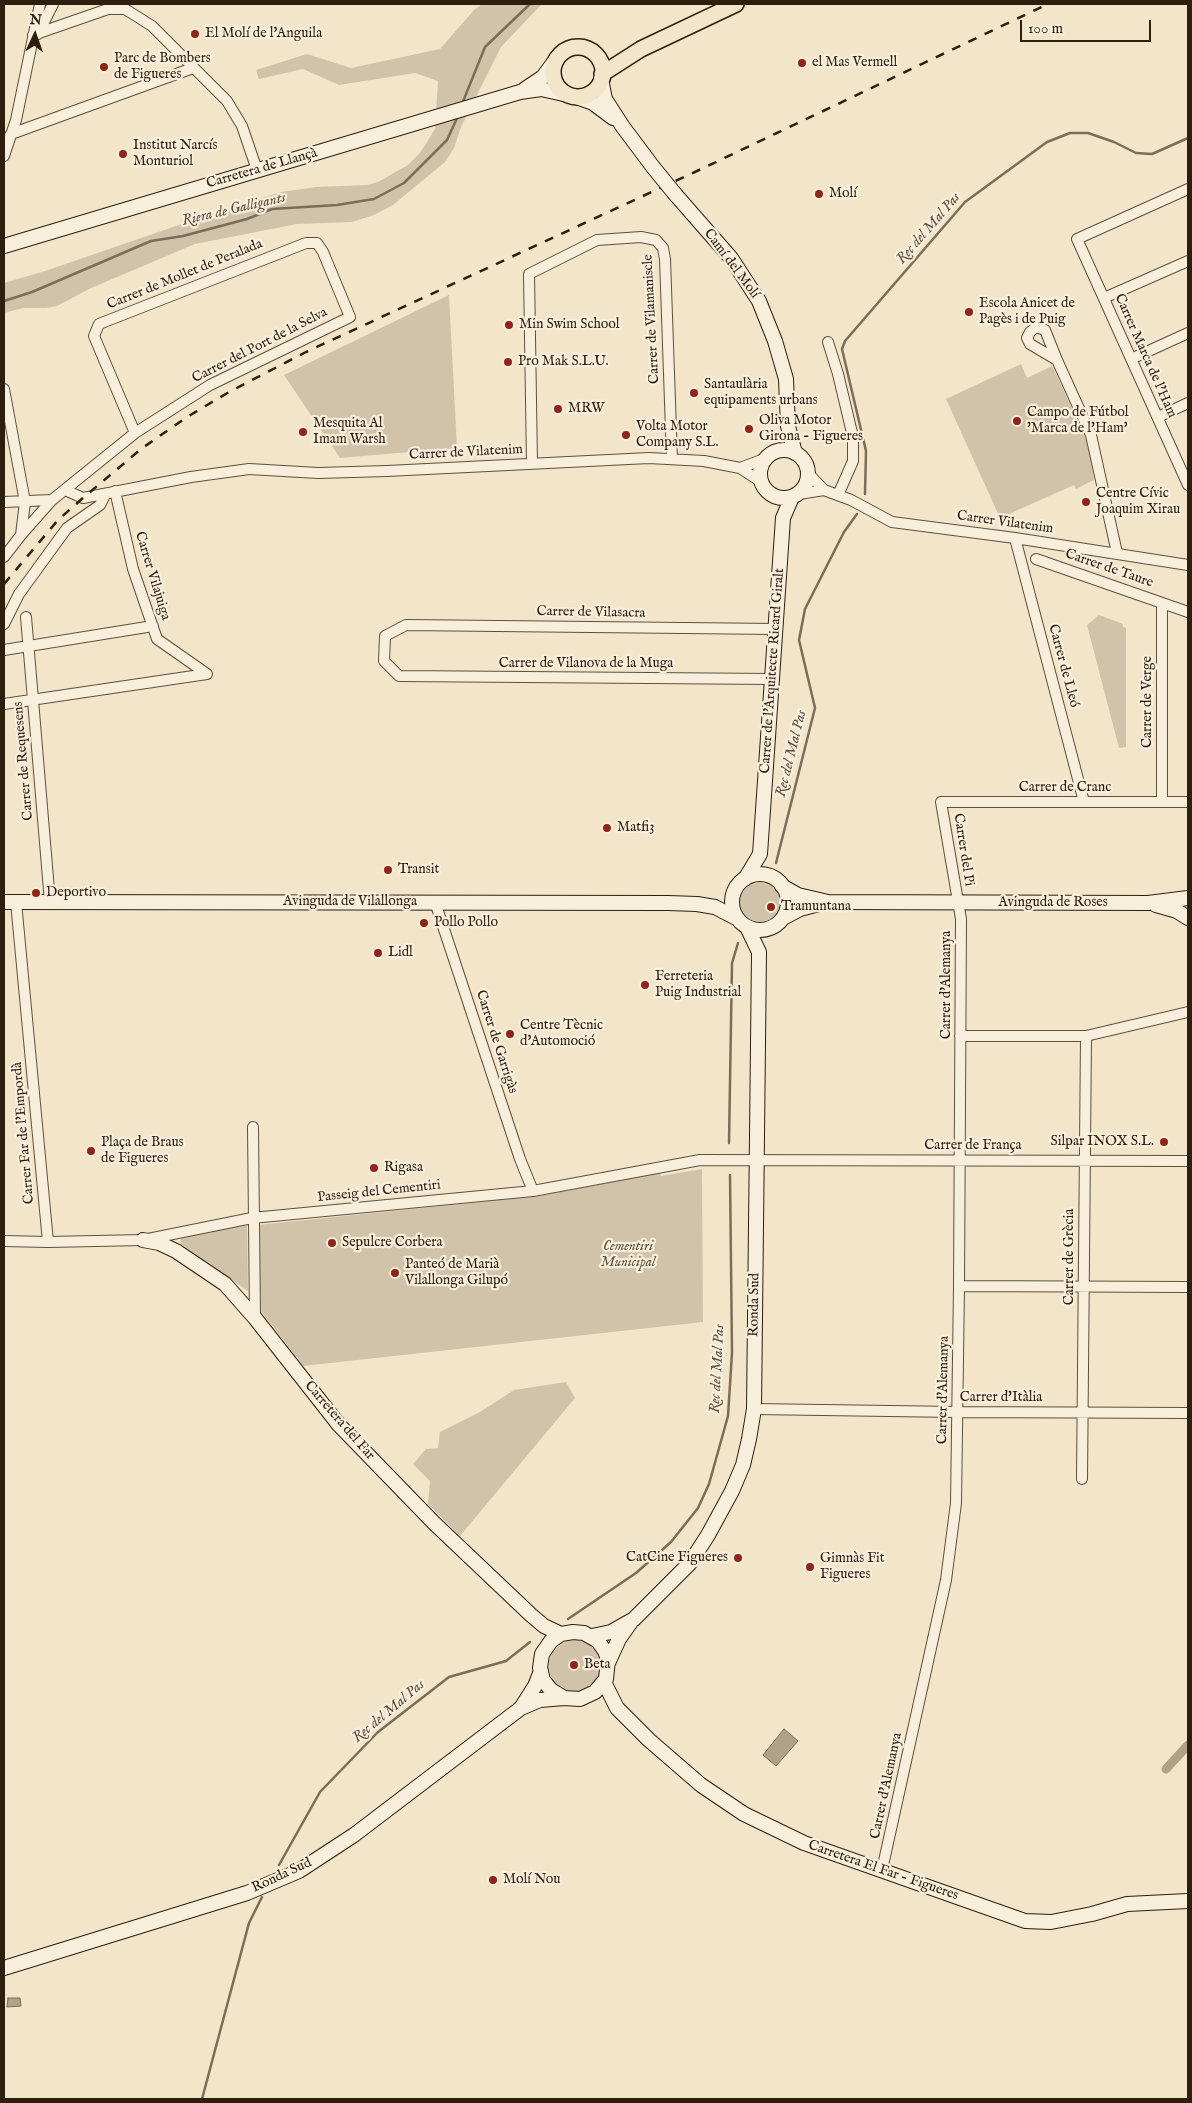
<!DOCTYPE html>
<html>
<head>
<meta charset="utf-8">
<style>
  body { margin:0 }
  #map { position:relative; width:1192px; height:2103px; overflow:hidden; background:#f3e5c9; font-family:"IM FELL English",serif }
  canvas { display:block }
  .frame { position:absolute; inset:0; border:5px solid #2d1e0e; pointer-events:none }
  .north { position:absolute; left:10px; top:10px; width:50px; height:50px; -webkit-text-stroke:4px #f7eedc; paint-order:stroke; rotate:3deg; font-size:14px; font-weight:700; line-height:20px; text-align:center; color:#2d1e0e }
  .north::after { content:''; display:block; margin:auto; width:18px; height:22px; background:#2d1e0e; clip-path:polygon(50% 0,100% 100%,50% 72%,0 100%) }
  .scale { position:absolute; left:1020px; top:20px; width:131px; height:22px; box-sizing:border-box; border:2px solid #2d1e0e; border-top:0; padding-left:6px; font-size:15px; line-height:18px; white-space:nowrap; color:#2d1e0e; -webkit-text-stroke:4px #f7eedc; paint-order:stroke }
</style>
</head>
<body>
<div id="map">
<canvas width="1192" height="2103"></canvas>
<div class="frame"></div>
<div class="north">N</div>
<div class="scale">100 m</div>
</div>
<script>
const context = document.querySelector('canvas').getContext('2d');
context.lineJoin = 'round';
function paint(path, color) {
  context.fillStyle = color;
  context.fill(path, 'evenodd');
}
function shape(rows) {
  const path = new Path2D();
  for (const r of rows) {
    if (r.length === 3) {
      path.moveTo(r[0] + r[2], r[1]);
      path.arc(r[0], r[1], r[2], 0, 2 * Math.PI);
      continue;
    }
    path.moveTo(r[0], r[1]);
    for (let i = 2; i < r.length; i += 2) path.lineTo(r[i], r[i + 1]);
  }
  return path;
}
function stroke(path, color, width, dash) {
  context.strokeStyle = color;
  context.lineWidth = width;
  context.lineCap = dash ? 'butt' : 'round';
  context.setLineDash(dash || []);
  context.stroke(path);
}
function label(font, color, halo, rows, align = 'center') {
  context.font = font + ' "IM FELL English",serif';
  context.lineWidth = 4.5;
  context.setLineDash([]);
  context.textBaseline = 'middle';
  context.strokeStyle = halo;
  context.fillStyle = color;
  for (const [text, x, y, turn = 0] of rows) {
    context.save();
    context.translate(x, y);
    context.rotate((+turn || 0) * Math.PI / 180);
    context.textAlign = isNaN(turn) ? turn : align;
    if (halo) context.strokeText(text, 0, 0);
    context.fillText(text, 0, 0);
    context.restore();
  }
}
const green = shape([
  [482,4,542,4,501,47,461,127,454,148,445,162,393,205,374,215,352,222,297,224,195,244,91,288,57,306,46,308,23,308,4,313,4,283,45,271,211,214,281,192,316,187,367,185,378,182,408,165,420,153,435,129,438,81,415,73,339,85,303,69,259,79,256,70,307,54,351,68,440,49,474,10],
  [449,295,457,448,340,458,284,375],
  [1021,364,1027,378,1052,366,1088,443,1094,480,1076,489,1074,485,1000,518,946,399],
  [1099,615,1123,624,1122,626,1126,628,1126,747,1119,748,1087,625],
  [760,902,22],
  [702,1169,703,1322,303,1366,261,1311,257,1225,539,1196,660,1173,661,1176],
  [247,1224,248,1291,181,1244,181,1236],
  [566,1382,575,1398,460,1536,428,1504,430,1481,413,1464,426,1449,438,1448,440,1432,480,1412,514,1390],
  [575,1666,26]
]);
const water = shape([
  [784,1729,798,1741,776,1766,763,1755,784,1729],
  [8,1998,20,1998,21,2006,7,2007,8,1998]
]);
const stream = shape([
  [462,104,485,47,530,4],
  [4,301,32,292,151,241,183,236,247,219,272,209,337,205,374,199,404,183,447,140,458,116],
  [865,494,866,451,842,349,845,341,965,202,1047,142,1070,133,1088,133,1114,142,1136,153,1152,154,1188,138],
  [776,863,815,708,799,640,805,609,844,532,857,514],
  [729,1143,732,963,738,943],
  [568,1619,636,1573,671,1542,698,1508,709,1484,728,1416,732,1353,730,1175],
  [279,1865,320,1792,378,1732,449,1677,506,1661,530,1642],
  [202,2099,249,1923,262,1897]
]);
const canal = shape([
  [1166,1769,1188,1745]
]);
const street = shape([
  [38,34,53,4],
  [33,35,108,9,125,9,152,26,227,101,242,126,257,170],
  [4,144,11,134,193,68],
  [4,156,16,120,40,4],
  [1188,189,1077,239,1188,485],
  [1104,298,1188,261],
  [828,342,838,374,853,437,853,461,838,495],
  [1131,359,1188,333],
  [1057,360,1030,344,1027,338,1030,332,1036,327,1045,330,1057,360,1091,435,1117,553],
  [4,389,25,502,21,535],
  [1158,417,1188,403],
  [532,463,529,274,597,240,641,237,656,240,663,248,665,259,672,459],
  [740,468,764,459],
  [808,473,824,490],
  [65,490,83,498,191,477,249,469,318,473,387,471,649,458,704,461,740,468,760,481],
  [115,491,133,569,157,639,207,674],
  [799,494,824,490,851,500,892,522,1015,538,1188,565],
  [4,502,52,500],
  [1015,538,1084,802],
  [4,557,21,535,52,500,135,433,210,385,350,317,323,252,317,243,306,243,99,324,94,336,135,433],
  [1036,559,1188,612],
  [26,617,50,902],
  [4,624,19,594,67,528,100,505,105,495],
  [4,650,153,626],
  [773,679,399,676,384,661,385,636,406,625,776,629],
  [4,704,207,674],
  [1162,802,1162,603],
  [16,902,48,1242],
  [435,902,520,1159,533,1191],
  [960,1036,1086,1036,1188,1012],
  [253,1127,255,1318],
  [4,1241,48,1242,143,1240,252,1218,533,1191,700,1160,1188,1161],
  [959,1286,1188,1287],
  [754,1409,957,1412,1188,1413],
  [1082,1479,1086,1036],
  [882,1870,946,1580,956,1503,959,1286,961,919,941,802,1188,802]
]);
const secondary = shape([
  [601,79,605,99,623,127,653,167],
  [525,89,543,77,557,58],
  [576,97,593,103,613,118],
  [675,194,731,258,759,301,775,341,786,379,788,426,795,453],
  [4,246,520,92,541,89,568,95],
  [784,474,24],
  [760,902,28],
  [745,879,760,854,783,518,792,497],
  [782,886,798,895,828,902,1148,903,1188,898],
  [4,902,668,903,697,904,715,907,738,919],
  [1156,905,1177,911,1188,918],
  [783,918,800,909,823,903],
  [143,1240,159,1243,176,1251,225,1284,255,1318,339,1425,434,1523,531,1615,544,1626,561,1634],
  [592,1636,611,1632,634,1619,690,1563,708,1535,732,1491,743,1465,749,1439,754,1409,759,952,747,927],
  [608,1663,619,1639,631,1622],
  [604,1682,617,1708,649,1740,701,1785,744,1814,804,1843,1025,1921,1051,1922,1092,1914,1127,1904,1188,1901],
  [521,1708,535,1686,541,1671],
  [4,1968,247,1893,299,1871,354,1835,521,1708,540,1700,564,1698,580,1699,595,1692,606,1679,608,1659,605,1651,598,1641,584,1633,573,1632,561,1634,551,1641,542,1654,540,1668,543,1680,551,1690,564,1698]
]);
const primary = shape([
  [578,72,25],
  [602,74,641,49,736,4]
]);
const rail = shape([
  [4,584,58,520,83,498,141,449,187,417,229,392,306,352,697,171,1048,4]
]);
const secondaryBridge = shape([
  [653,167,675,194]
]);
const markers = [
  [195,34,5,"#8f2418"],
  [802,63,5,"#8f2418"],
  [104,67,5,"#8f2418"],
  [123,154,5,"#8f2418"],
  [819,194,5,"#8f2418"],
  [969,312,5,"#8f2418"],
  [509,325,5,"#8f2418"],
  [508,362,5,"#8f2418"],
  [694,393,5,"#8f2418"],
  [558,409,5,"#8f2418"],
  [1017,421,5,"#8f2418"],
  [749,429,5,"#8f2418"],
  [303,432,5,"#8f2418"],
  [626,435,5,"#8f2418"],
  [1086,502,5,"#8f2418"],
  [607,828,5,"#8f2418"],
  [388,870,5,"#8f2418"],
  [36,893,5,"#8f2418"],
  [771,907,5,"#8f2418"],
  [424,923,5,"#8f2418"],
  [378,953,5,"#8f2418"],
  [645,985,5,"#8f2418"],
  [510,1034,5,"#8f2418"],
  [1164,1142,5,"#8f2418"],
  [91,1151,5,"#8f2418"],
  [374,1168,5,"#8f2418"],
  [332,1243,5,"#8f2418"],
  [395,1273,5,"#8f2418"],
  [738,1558,5,"#8f2418"],
  [810,1567,5,"#8f2418"],
  [574,1665,5,"#8f2418"],
  [493,1880,5,"#8f2418"]
];
const poiNames = [
  ["El Molí de l'Anguila",205,34],
  ["Parc de Bombers",114,59],
  ["de Figueres",114,75],
  ["el Mas Vermell",812,63],
  ["Institut Narcís",133,146],
  ["Monturiol",133,162],
  ["Molí",829,194],
  ["Escola Anicet de",979,304],
  ["Pagès i de Puig",979,320],
  ["Min Swim School",519,325],
  ["Pro Mak S.L.U.",518,362],
  ["Santaulària",704,385],
  ["equipaments urbans",704,401],
  ["MRW",568,409],
  ["Campo de Fútbol",1027,413],
  ["'Marca de l'Ham'",1027,429],
  ["Oliva Motor",759,421],
  ["Girona - Figueres",759,437],
  ["Mesquita Al",313,424],
  ["Imam Warsh",313,440],
  ["Volta Motor",636,427],
  ["Company S.L.",636,443],
  ["Centre Cívic",1096,494],
  ["Joaquim Xirau",1096,510],
  ["Matfi3",617,828],
  ["Transit",398,870],
  ["Deportivo",46,893],
  ["Tramuntana",781,907],
  ["Pollo Pollo",434,923],
  ["Lidl",388,953],
  ["Ferreteria",655,977],
  ["Puig Industrial",655,993],
  ["Centre Tècnic",520,1026],
  ["d'Automoció",520,1042],
  ["Silpar INOX S.L.",1154,1142,"right"],
  ["Plaça de Braus",101,1143],
  ["de Figueres",101,1159],
  ["Rigasa",384,1168],
  ["Sepulcre Corbera",342,1243],
  ["Panteó de Marià",405,1265],
  ["Vilallonga Gilupó",405,1281],
  ["CatCine Figueres",728,1558,"right"],
  ["Gimnàs Fit",820,1559],
  ["Figueres",820,1575],
  ["Beta",584,1665],
  ["Molí Nou",503,1880]
];
const streetNames = [
  ["Carretera de Llançà",262,169,-16],
  ["Camí del Molí",731,264,53],
  ["Carrer de Mollet de Peralada",185,275,-22],
  ["Carrer de Vilamaniscle",652,319,-93],
  ["Carrer del Port de la Selva",260,346,-27],
  ["Carrer Marca de l'Ham",1145,356,66],
  ["Carrer de Vilatenim",466,453,-3],
  ["Carrer Vilatenim",1005,523,8],
  ["Carrer de Taure",1109,569,19],
  ["Carrer Vilajuiga",152,576,73],
  ["Carrer de Vilasacra",591,613,1],
  ["Carrer de Vilanova de la Muga",586,664],
  ["Carrer de Lleó",1063,666,75],
  ["Carrer de l'Arquitecte Ricard Giralt",773,671,-86],
  ["Carrer de Verge",1148,702,-90],
  ["Carrer de Requesens",24,761,-95],
  ["Carrer de Cranc",1065,788],
  ["Carrer del Pi",963,850,81],
  ["Avinguda de Vilallonga",350,902],
  ["Avinguda de Roses",1053,903],
  ["Carrer d'Alemanya",947,985,-90],
  ["Carrer de Garrigàs",496,1042,72],
  ["Carrer Far de l'Empordà",24,1133,-95],
  ["Carrer de França",973,1146],
  ["Passeig del Cementiri",379,1192,-6],
  ["Carrer de Grècia",1070,1257,-90],
  ["Ronda Sud",755,1305,-89],
  ["Carrer d'Alemanya",944,1390,-89],
  ["Carrer d'Itàlia",1001,1398],
  ["Carretera del Far",339,1421,49],
  ["Carrer d'Alemanya",887,1786,-78],
  ["Carretera El Far - Figueres",883,1871,19],
  ["Ronda Sud",282,1876,-25]
];
const parkNames = [
  ["Cementiri",628,1247],
  ["Municipal",628,1263]
];
const waterNames = [
  ["Riera de Galligants",234,210,-13],
  ["Rec del Mal Pas",929,229,-49],
  ["Rec del Mal Pas",792,754,-76],
  ["Rec del Mal Pas",718,1369,-87],
  ["Rec del Mal Pas",389,1712,-40]
];
paint(green, '#d1c3a9');
paint(water, '#b0a189');
stroke(water, '#7c6d58', 1);
stroke(stream, '#7c6d58', 2.5);
stroke(canal, '#b0a189', 9);
stroke(street, '#5e503d', 12);
stroke(secondary, '#2d1e0e', 16);
stroke(primary, '#2d1e0e', 18);
stroke(street, '#f7eedc', 10);
stroke(secondary, '#f7eedc', 14);
stroke(primary, '#f3e5c9', 15);
stroke(rail, '#2d1e0e', 2.5, [9, 9]);
stroke(secondaryBridge, '#2d1e0e', 16, []);
stroke(secondaryBridge, '#f7eedc', 14);
for (const [x, y, r, color] of markers) {
  const dot = new Path2D();
  dot.arc(x, y, r, 0, 2 * Math.PI);
  context.fillStyle = color;
  context.fill(dot);
  stroke(dot, '#f7eedc', 2);
}
label('14px', '#2d1e0e', '#f7eedc', poiNames, 'left');
label('14px', '#2d1e0e', '#f7eedc', streetNames);
label('italic 14px', '#5e503c', '#f7eedc', parkNames);
label('italic 15px', '#61523f', '#f7eedc', waterNames);
</script>
</body>
</html>
